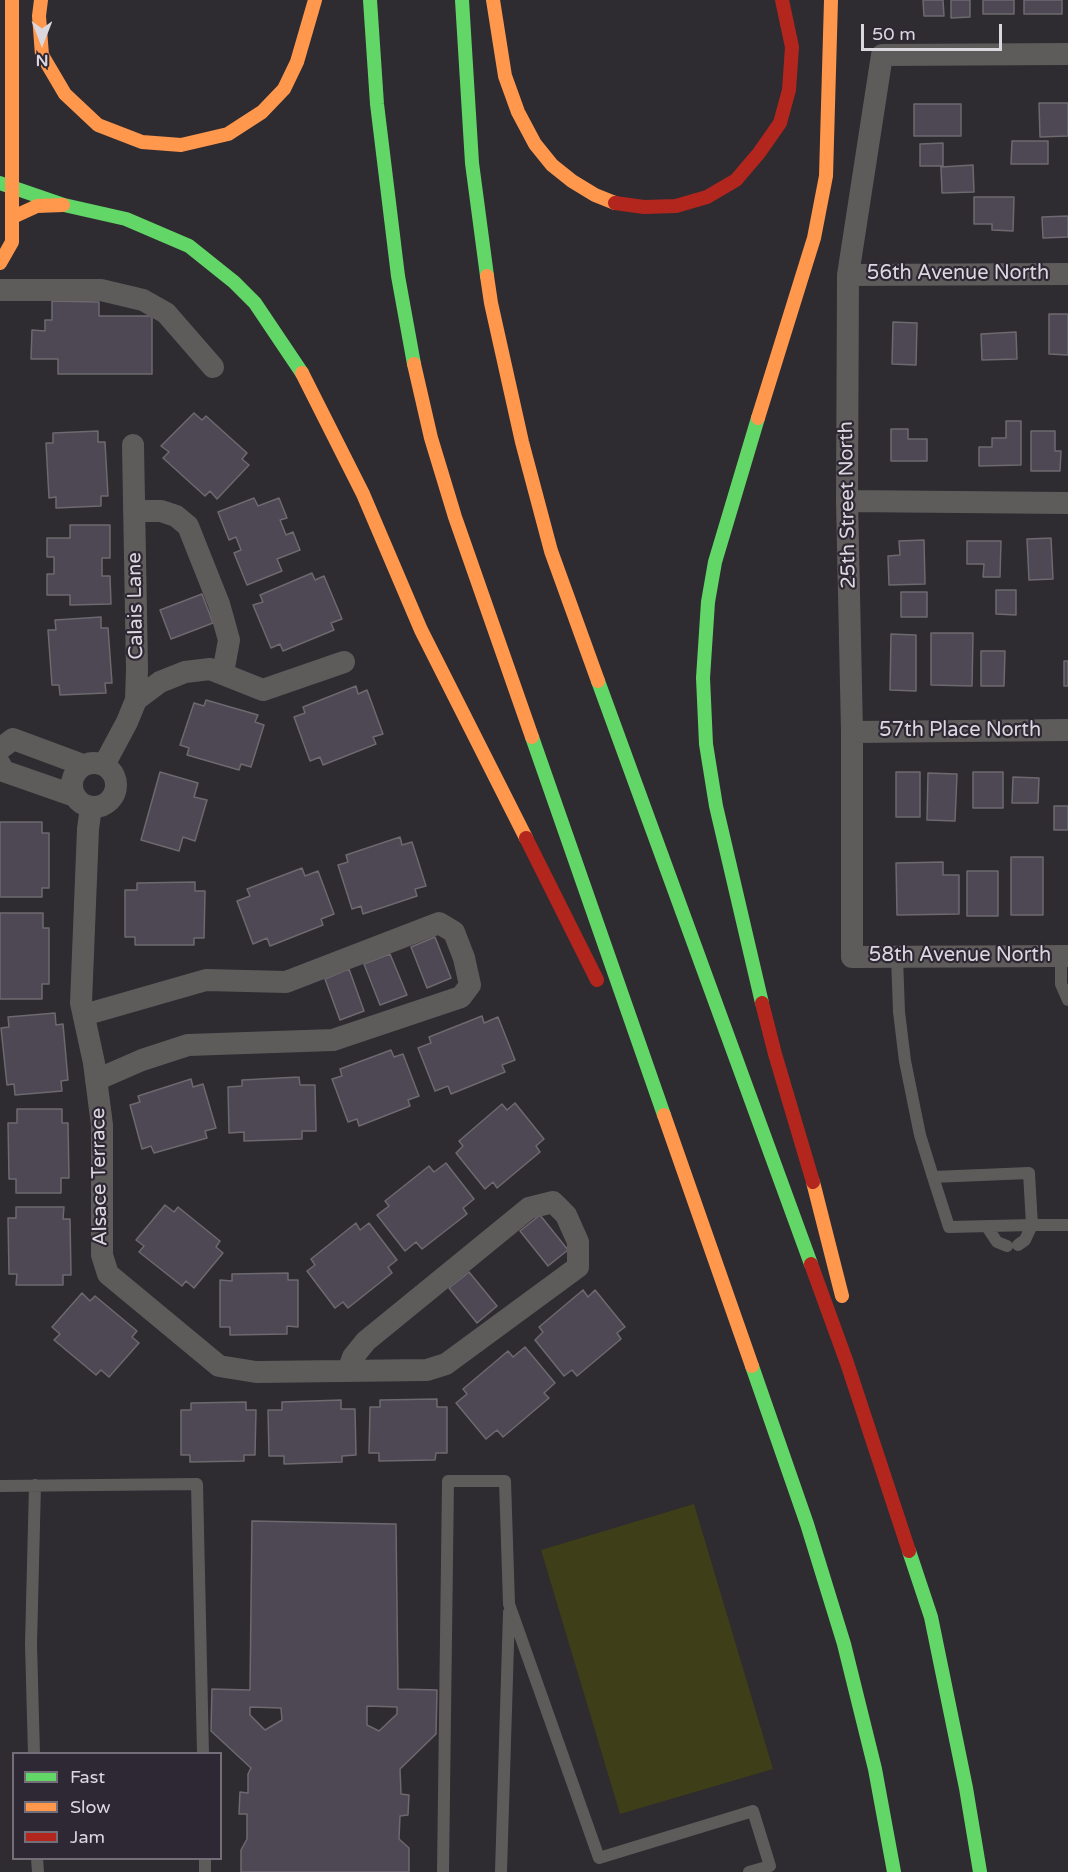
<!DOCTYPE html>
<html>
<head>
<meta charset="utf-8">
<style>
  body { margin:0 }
  #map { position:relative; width:1068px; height:1872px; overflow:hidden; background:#2e2b31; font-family:"Varela Round",sans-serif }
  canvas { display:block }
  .legend { position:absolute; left:12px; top:1752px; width:210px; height:108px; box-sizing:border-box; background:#2e2834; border:2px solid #736e78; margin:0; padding:8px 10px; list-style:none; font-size:18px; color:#dbd7df }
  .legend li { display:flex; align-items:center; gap:12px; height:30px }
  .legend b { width:30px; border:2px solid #736e78 }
  .north { position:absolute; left:12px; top:12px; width:60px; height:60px; -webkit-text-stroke:4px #2e2834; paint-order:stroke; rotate:180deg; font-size:16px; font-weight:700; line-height:24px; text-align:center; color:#dbd7df }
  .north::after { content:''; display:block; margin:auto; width:21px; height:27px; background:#dbd7df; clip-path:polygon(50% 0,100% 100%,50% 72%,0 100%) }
  .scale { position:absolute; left:861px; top:24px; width:141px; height:27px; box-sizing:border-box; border:3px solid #dbd7df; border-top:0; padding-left:8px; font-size:18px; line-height:21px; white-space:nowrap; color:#dbd7df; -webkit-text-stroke:4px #2e2834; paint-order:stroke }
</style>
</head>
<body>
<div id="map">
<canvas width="1068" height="1872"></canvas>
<ul class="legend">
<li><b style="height:8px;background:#63d668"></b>Fast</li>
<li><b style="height:8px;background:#ff974d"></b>Slow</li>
<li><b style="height:8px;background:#b3261e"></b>Jam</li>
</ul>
<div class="north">N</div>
<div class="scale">50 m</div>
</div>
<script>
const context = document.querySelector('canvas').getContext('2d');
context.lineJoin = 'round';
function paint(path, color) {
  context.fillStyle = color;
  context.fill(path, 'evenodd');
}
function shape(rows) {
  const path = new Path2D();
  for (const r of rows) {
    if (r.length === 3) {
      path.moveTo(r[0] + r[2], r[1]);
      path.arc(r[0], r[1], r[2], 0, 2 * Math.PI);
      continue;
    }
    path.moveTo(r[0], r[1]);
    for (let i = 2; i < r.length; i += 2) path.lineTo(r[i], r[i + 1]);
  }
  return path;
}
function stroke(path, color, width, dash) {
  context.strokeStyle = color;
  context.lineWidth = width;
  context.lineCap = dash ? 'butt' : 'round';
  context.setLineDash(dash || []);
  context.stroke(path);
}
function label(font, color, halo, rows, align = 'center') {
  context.font = font + ' "Varela Round",sans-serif';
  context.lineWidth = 4.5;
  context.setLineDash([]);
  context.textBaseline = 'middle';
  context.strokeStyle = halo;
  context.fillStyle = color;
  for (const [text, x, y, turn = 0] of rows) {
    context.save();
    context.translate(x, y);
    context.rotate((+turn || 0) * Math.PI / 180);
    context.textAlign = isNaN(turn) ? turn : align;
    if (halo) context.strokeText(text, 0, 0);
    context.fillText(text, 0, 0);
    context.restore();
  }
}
const green = shape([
  [694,1504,773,1769,620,1814,541,1550]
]);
const building = shape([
  [923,0,943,0,944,16,924,16,923,0],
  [951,0,970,0,970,17,951,18,951,0],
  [983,0,1014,0,1014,14,983,14,983,0],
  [1024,0,1062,0,1062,14,1024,14,1024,0],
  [1039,103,1068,103,1068,136,1040,137,1039,103],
  [914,104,961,104,961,136,914,136,914,104],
  [1012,141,1048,141,1048,164,1011,164,1012,141],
  [943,143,943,166,920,166,920,144,943,143],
  [973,165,974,192,942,193,941,167,973,165],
  [974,197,1014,197,1013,231,992,230,992,224,974,224,974,197],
  [1068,216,1068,237,1043,238,1042,217,1068,216],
  [52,301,99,302,99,316,152,316,152,374,58,374,58,359,31,359,32,330,45,331,45,320,52,320,52,301],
  [1049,314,1068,314,1068,355,1049,354,1049,314],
  [893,322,917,323,916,365,892,364,893,322],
  [1016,332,1017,359,982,360,981,334,1016,332],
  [194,413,202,420,206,416,247,453,242,459,249,465,217,499,210,491,205,496,163,458,169,452,161,446,194,413],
  [1006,421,1021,421,1021,465,979,466,979,447,992,447,992,438,1006,438,1006,421],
  [891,429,908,429,908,439,927,439,927,461,891,461,891,429],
  [98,431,98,442,105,442,108,496,101,496,101,506,56,508,56,497,49,498,46,443,53,443,53,433,98,431],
  [1031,431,1055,431,1055,451,1061,451,1060,471,1031,471,1031,431],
  [254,498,258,506,279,498,287,518,280,520,286,535,293,532,300,550,277,559,282,571,247,585,234,553,241,550,236,537,229,540,218,512,254,498],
  [70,525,110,525,110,558,102,558,102,576,110,576,111,604,70,605,70,595,47,595,47,574,54,574,54,557,47,557,47,538,70,538,70,525],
  [1051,538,1053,579,1029,580,1027,539,1051,538],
  [924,540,925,584,889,585,888,556,900,555,899,541,924,540],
  [967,541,1001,541,1000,577,983,577,984,564,967,564,967,541],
  [312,573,315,580,324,576,342,619,331,623,334,630,283,651,280,644,271,648,253,605,263,602,260,595,312,573],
  [996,590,1016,590,1016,615,996,614,996,590],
  [901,592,927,592,927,617,901,617,901,592],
  [202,594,213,623,171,639,160,610,202,594],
  [101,617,101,628,108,628,112,683,105,683,106,693,60,695,59,685,52,685,48,630,56,630,55,620,101,617],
  [931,633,973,633,972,686,931,685,931,633],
  [891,634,916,635,916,691,890,690,891,634],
  [981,651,1005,651,1004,686,981,686,981,651],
  [1064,661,1068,661,1068,686,1064,686,1064,661],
  [356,686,358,694,367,690,383,734,373,737,376,744,323,765,320,757,310,761,294,717,305,713,303,707,356,686],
  [206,700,258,715,255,722,264,725,251,767,241,764,239,770,187,755,189,748,180,745,194,703,204,706,206,700],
  [160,772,198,783,194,797,207,800,195,841,183,837,179,851,141,840,160,772],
  [896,772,920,772,920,817,896,817,896,772],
  [973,772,1003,772,1003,808,973,808,973,772],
  [928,773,957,774,955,821,927,820,928,773],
  [1013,777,1039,778,1038,803,1012,803,1013,777],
  [1054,806,1068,806,1068,830,1054,830,1054,806],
  [0,822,42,822,42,833,49,833,49,888,42,888,42,897,0,897,0,822],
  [400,837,402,845,412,842,426,886,415,889,417,896,363,914,361,906,352,909,338,865,348,862,346,855,400,837],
  [1011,857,1043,857,1043,915,1011,915,1011,857],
  [943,862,943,875,959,875,959,914,897,915,896,863,943,862],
  [302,868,305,876,318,871,334,914,321,919,323,925,270,946,267,938,253,944,237,901,250,896,247,889,302,868],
  [967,871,998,871,998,916,967,916,967,871],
  [195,882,195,891,205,891,204,938,194,938,194,945,135,945,135,937,125,937,125,890,137,890,137,883,195,882],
  [0,913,43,913,43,928,49,928,49,984,42,984,42,999,0,999,0,913],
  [435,937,451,978,427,988,411,947,435,937],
  [390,954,407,995,380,1005,364,964,390,954],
  [349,969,364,1011,340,1020,325,979,349,969],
  [55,1013,56,1025,63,1024,68,1080,61,1081,62,1091,15,1095,14,1084,7,1085,1,1028,9,1027,8,1017,55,1013],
  [482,1016,484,1023,498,1017,515,1060,502,1065,505,1072,451,1094,448,1086,435,1091,418,1048,431,1043,429,1037,482,1016],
  [391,1050,394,1057,403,1054,419,1096,408,1100,410,1106,359,1126,357,1119,348,1122,332,1079,342,1076,340,1069,391,1050],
  [299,1077,300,1085,315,1085,316,1131,302,1131,302,1139,244,1141,244,1132,229,1133,228,1087,242,1086,242,1080,299,1077],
  [191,1079,193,1087,203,1084,216,1128,205,1131,207,1138,154,1153,151,1146,142,1149,130,1105,140,1102,138,1096,191,1079],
  [515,1103,544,1139,536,1146,540,1152,497,1188,493,1182,485,1189,456,1153,463,1146,459,1141,502,1104,507,1110,515,1103],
  [17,1109,62,1109,62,1123,68,1123,69,1178,61,1178,61,1193,16,1193,16,1179,9,1179,8,1123,17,1123,17,1109],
  [446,1163,474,1199,463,1208,467,1214,422,1249,416,1242,405,1251,377,1215,389,1206,385,1201,429,1166,434,1172,446,1163],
  [165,1205,174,1212,178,1207,220,1241,216,1247,223,1253,194,1288,186,1281,182,1286,139,1252,144,1246,136,1240,165,1205],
  [16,1207,64,1207,63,1219,70,1219,71,1275,63,1275,63,1285,16,1285,17,1274,9,1274,8,1218,16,1218,16,1207],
  [540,1215,568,1250,548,1266,520,1231,540,1215],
  [356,1223,360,1230,369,1223,397,1260,388,1267,392,1273,348,1308,343,1302,335,1308,307,1271,315,1265,311,1259,356,1223],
  [469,1272,497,1306,477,1323,449,1288,469,1272],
  [288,1273,288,1280,298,1280,298,1327,287,1326,287,1334,230,1335,230,1327,220,1327,220,1280,232,1281,232,1274,288,1273],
  [583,1290,588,1297,595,1290,625,1327,617,1333,621,1339,577,1376,572,1370,564,1376,535,1340,543,1332,539,1327,583,1290],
  [82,1293,90,1301,95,1296,137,1331,132,1337,139,1343,109,1377,101,1370,96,1375,54,1340,60,1334,52,1327,82,1293],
  [525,1347,555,1383,544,1393,549,1398,503,1437,497,1430,486,1439,456,1403,467,1394,463,1389,508,1351,513,1357,525,1347],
  [437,1399,437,1407,447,1407,447,1453,436,1453,435,1460,379,1461,379,1453,369,1453,370,1407,380,1407,380,1400,437,1399],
  [341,1400,341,1409,355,1409,356,1455,342,1456,342,1462,284,1464,284,1456,269,1456,268,1410,282,1410,282,1402,341,1400],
  [246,1402,246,1410,256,1410,255,1455,244,1455,244,1461,190,1462,190,1455,181,1455,181,1410,191,1410,191,1403,246,1402],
  [252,1521,396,1524,398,1689,437,1690,436,1734,400,1769,401,1794,409,1795,408,1815,400,1816,399,1839,409,1848,409,1872,241,1872,241,1850,247,1839,247,1814,239,1814,240,1792,248,1793,248,1774,251,1768,211,1731,212,1689,250,1690,252,1521],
  [367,1706,397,1707,397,1714,379,1731,367,1725,367,1706],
  [250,1707,281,1708,282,1720,265,1730,250,1715,250,1707]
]);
const lane = shape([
  [1061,956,1061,984,1068,1000],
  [897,957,899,1012,905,1061,920,1135,933,1177,949,1227,1032,1225,1029,1173,933,1177],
  [987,1227,997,1242,1007,1246],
  [1018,1245,1025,1240,1032,1225,1068,1225],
  [0,1486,197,1484,203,1754],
  [34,1754,31,1644,35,1485],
  [37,1858,38,1872],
  [205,1858,205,1872],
  [443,1872,448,1481,505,1481,509,1604,599,1858,753,1811,770,1866,749,1872],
  [501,1872,509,1612]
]);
const street = shape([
  [1068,54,882,55,848,275,847,501,852,732,852,957,1068,956],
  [848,275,1068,274],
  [0,290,101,290,143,300,166,313,213,367],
  [847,501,1068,503],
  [134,511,161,511,176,516,188,526,219,604,229,640,223,673],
  [136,700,160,682,185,672,210,669,263,690,344,662],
  [852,732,1068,730],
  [0,749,13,739,83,765],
  [94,785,22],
  [0,764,3,771,75,796],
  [104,765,127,722,136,700,137,669,133,445],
  [91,807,88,829,81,1003,94,1063,102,1125,102,1255,108,1274,219,1366,256,1372,427,1370,446,1364,578,1267,578,1242,566,1215,553,1202,529,1208,366,1341,353,1357,348,1371],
  [84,1015,206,980,286,982,439,923,454,932,464,958,470,985,461,997,333,1040,188,1045,142,1060,96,1080]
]);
const fast = shape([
  [370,0,377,104,398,276,414,364],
  [462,0,472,163,487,276],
  [0,183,64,205,126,219,189,246,234,282,255,303,302,373],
  [758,418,715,562,708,602,703,678,706,744,716,806,762,1003],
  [598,681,811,1264],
  [532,737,664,1115],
  [752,1366,807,1524,844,1644,875,1769,894,1872],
  [909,1551,931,1617,966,1788,980,1872]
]);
const slow = shape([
  [41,0,39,16,42,55,65,94,98,125,142,142,181,145,228,134,262,112,284,89,297,62,315,0],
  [493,0,505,76,518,112,535,144,552,165,572,181,595,195,615,203],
  [13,217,37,206,63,205],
  [0,263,12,242,12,0],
  [487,276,491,303,522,442,551,551,598,681],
  [414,364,431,438,455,517,532,737],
  [302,373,363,494,421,630,526,838],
  [758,418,814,238,826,176,831,0],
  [664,1115,752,1366],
  [813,1182,842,1296]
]);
const jam = shape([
  [615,203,644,207,676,206,707,197,736,180,759,153,780,123,789,90,792,47,782,0],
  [526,838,597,980],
  [762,1003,775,1054,813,1182],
  [811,1264,847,1363,909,1551]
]);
const streetNames = [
  ["56th Avenue North",958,274],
  ["25th Street North",848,505,-91],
  ["Calais Lane",136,606,-91],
  ["57th Place North",960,731],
  ["58th Avenue North",960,956],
  ["Alsace Terrace",100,1177,-91]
];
paint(green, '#3e3e18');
paint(building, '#4e4855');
stroke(building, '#6c696f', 1.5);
stroke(lane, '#5d5c5b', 12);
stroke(street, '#5d5c5b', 22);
stroke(fast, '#63d668', 14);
stroke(slow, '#ff974d', 14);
stroke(jam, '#b3261e', 14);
label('20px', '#dbd7df', '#2e2834', streetNames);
</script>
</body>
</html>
